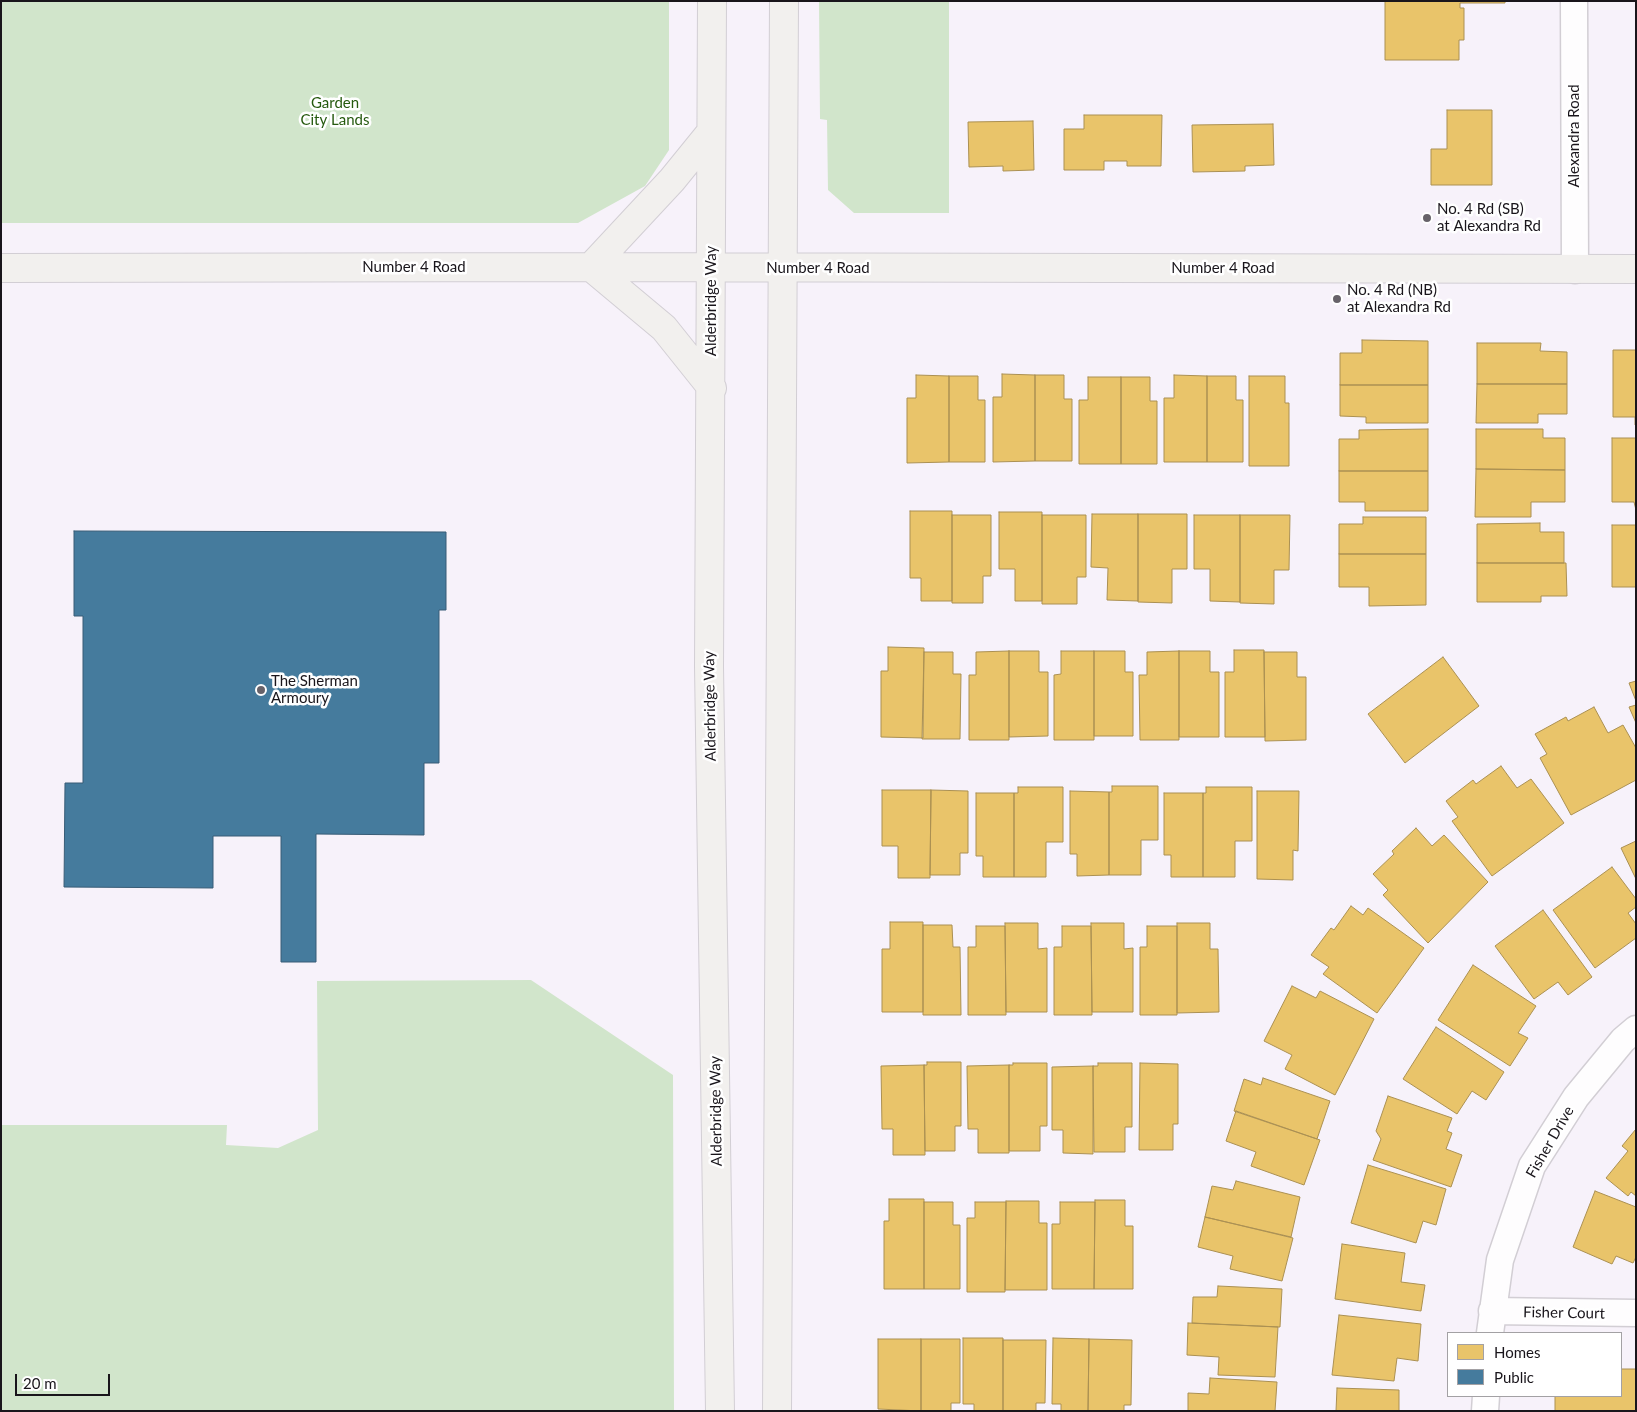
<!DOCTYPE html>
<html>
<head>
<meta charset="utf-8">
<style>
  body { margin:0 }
  #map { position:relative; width:1637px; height:1412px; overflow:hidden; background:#f7f2fa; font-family:Lato,sans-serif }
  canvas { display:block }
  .frame { position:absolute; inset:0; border:2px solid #19151b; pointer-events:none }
  .legend { position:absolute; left:1447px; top:1332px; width:175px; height:65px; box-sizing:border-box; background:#fff; border:1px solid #a3a1a4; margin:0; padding:6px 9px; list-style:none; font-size:15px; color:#19151b }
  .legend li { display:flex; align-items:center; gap:10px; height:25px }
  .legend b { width:25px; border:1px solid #a3a1a4 }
  .scale { position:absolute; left:15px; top:1374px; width:95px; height:22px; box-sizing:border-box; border:2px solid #19151b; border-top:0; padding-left:6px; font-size:15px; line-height:18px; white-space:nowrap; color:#19151b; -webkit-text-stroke:4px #fff; paint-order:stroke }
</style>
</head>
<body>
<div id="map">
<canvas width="1637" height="1412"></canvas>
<div class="frame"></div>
<ul class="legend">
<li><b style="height:14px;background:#e9c46a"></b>Homes</li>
<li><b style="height:14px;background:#457b9d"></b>Public</li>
</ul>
<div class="scale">20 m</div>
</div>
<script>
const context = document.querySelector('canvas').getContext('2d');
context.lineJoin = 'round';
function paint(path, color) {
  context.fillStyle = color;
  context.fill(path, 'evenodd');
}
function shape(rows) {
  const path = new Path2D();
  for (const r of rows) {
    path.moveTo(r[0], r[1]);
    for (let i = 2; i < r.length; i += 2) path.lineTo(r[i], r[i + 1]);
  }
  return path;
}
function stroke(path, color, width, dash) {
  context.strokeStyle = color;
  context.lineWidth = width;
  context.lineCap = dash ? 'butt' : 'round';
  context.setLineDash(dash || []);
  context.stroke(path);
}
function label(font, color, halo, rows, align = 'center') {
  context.font = font + ' Lato,sans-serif';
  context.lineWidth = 5;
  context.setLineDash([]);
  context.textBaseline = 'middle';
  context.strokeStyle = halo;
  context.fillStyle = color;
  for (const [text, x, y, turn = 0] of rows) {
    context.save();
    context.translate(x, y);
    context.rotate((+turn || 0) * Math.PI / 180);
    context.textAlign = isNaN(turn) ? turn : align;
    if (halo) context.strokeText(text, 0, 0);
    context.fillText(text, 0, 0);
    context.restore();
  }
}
const green = shape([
  [1,1,669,1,669,150,645,186,578,223,1,223],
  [819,1,949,1,949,213,854,213,828,190,827,120,820,119],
  [531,980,673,1075,674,1411,1,1411,1,1125,227,1125,226,1145,278,1148,318,1130,317,981]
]);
const homes = shape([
  [1385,1,1505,1,1505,3,1460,3,1460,8,1464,8,1464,40,1459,40,1459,60,1385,60,1385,1],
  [1447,110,1492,110,1492,185,1431,185,1431,149,1447,149,1447,110],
  [1084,115,1162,115,1161,166,1127,166,1127,161,1104,161,1104,170,1064,170,1064,129,1084,129,1084,115],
  [1033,121,1034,170,1003,171,1003,166,969,167,968,122,1033,121],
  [1273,124,1274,165,1245,166,1245,171,1193,172,1192,125,1273,124],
  [1362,340,1428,341,1428,385,1340,385,1340,353,1362,353,1362,340],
  [1477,343,1541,343,1540,351,1567,352,1567,384,1477,384,1477,343],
  [1636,343,1636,425,1635,425,1635,417,1613,417,1613,350,1636,350,1636,343],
  [1002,374,1035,375,1035,461,993,462,993,397,1002,397,1002,374],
  [916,375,949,376,949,462,907,463,907,398,916,398,916,375],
  [1035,375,1064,375,1064,399,1072,399,1072,461,1035,461,1035,375],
  [1174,375,1207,376,1207,462,1164,462,1164,398,1174,398,1174,375],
  [949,376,978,376,978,400,985,400,985,462,949,462,949,376],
  [1207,376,1236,376,1236,400,1243,400,1243,462,1207,462,1207,376],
  [1249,376,1285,376,1285,403,1289,403,1289,466,1249,466,1249,376],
  [1088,377,1121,377,1121,464,1079,464,1079,400,1088,400,1088,377],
  [1121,377,1150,377,1150,401,1157,401,1157,464,1121,464,1121,377],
  [1477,384,1567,384,1567,414,1538,414,1538,423,1476,423,1477,384],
  [1340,385,1428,385,1428,423,1366,423,1366,417,1340,416,1340,385],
  [1428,429,1428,471,1339,471,1339,439,1359,439,1359,430,1428,429],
  [1476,429,1543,429,1543,438,1565,438,1565,470,1476,469,1476,429],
  [1612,438,1636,438,1636,510,1634,502,1612,502,1612,438],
  [1476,469,1565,470,1565,502,1531,502,1531,517,1475,517,1476,469],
  [1339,471,1428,471,1428,511,1365,511,1365,502,1339,502,1339,471],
  [910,511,952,511,952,601,921,601,921,578,910,578,910,511],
  [999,512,1042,512,1042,601,1015,601,1015,569,999,569,999,512],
  [1092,514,1138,514,1138,601,1107,600,1108,568,1091,567,1092,514],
  [1138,514,1187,514,1187,569,1172,569,1172,603,1138,602,1138,514],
  [952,515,991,515,991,576,983,576,983,603,952,603,952,515],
  [1042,515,1086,515,1086,577,1077,577,1077,604,1042,604,1042,515],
  [1194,515,1240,515,1240,602,1210,601,1210,569,1194,569,1194,515],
  [1240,515,1290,515,1289,570,1274,570,1274,604,1240,603,1240,515],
  [1363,517,1426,517,1426,554,1339,554,1339,524,1363,524,1363,517],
  [1540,523,1540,532,1564,532,1564,563,1477,563,1477,524,1540,523],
  [1612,525,1636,525,1636,587,1612,587,1612,525],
  [1339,554,1426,554,1426,605,1369,606,1369,587,1339,587,1339,554],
  [1477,563,1566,563,1567,596,1541,596,1541,602,1477,602,1477,563],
  [888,647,924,648,923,738,881,737,881,671,888,671,888,647],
  [1234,650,1264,650,1265,737,1225,737,1225,672,1234,672,1234,650],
  [1009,651,1009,740,969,740,969,675,976,675,976,652,1009,651],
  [1009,651,1039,651,1039,672,1048,672,1048,736,1009,737,1009,651],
  [1061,651,1094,651,1094,740,1054,740,1054,675,1061,674,1061,651],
  [1094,651,1125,651,1125,672,1133,672,1133,736,1094,736,1094,651],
  [1179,651,1210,651,1210,672,1219,672,1219,737,1179,737,1179,651],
  [1179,651,1179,740,1140,740,1139,675,1147,675,1147,652,1179,651],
  [924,652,953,652,953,674,961,674,960,739,922,739,924,652],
  [1264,652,1297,652,1297,677,1306,677,1306,740,1265,741,1264,652],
  [1443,657,1479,706,1405,763,1368,714,1443,657],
  [1636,681,1636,701,1629,683,1636,681],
  [1636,705,1636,723,1629,707,1636,705],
  [1594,707,1608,733,1623,725,1636,748,1636,780,1571,815,1540,758,1547,754,1535,734,1566,717,1568,721,1594,707],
  [1501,766,1517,788,1531,779,1564,823,1492,876,1452,821,1458,817,1446,801,1473,780,1476,784,1501,766],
  [1112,786,1158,786,1158,840,1141,840,1141,875,1109,875,1109,792,1112,792,1112,786],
  [1018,787,1063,787,1063,842,1046,842,1046,877,1014,877,1014,793,1018,793,1018,787],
  [1206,787,1252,787,1252,841,1235,841,1235,877,1203,877,1203,793,1206,793,1206,787],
  [882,790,931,790,930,878,898,878,898,846,882,846,882,790],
  [931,790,968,791,968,853,960,853,960,875,930,875,931,790],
  [1070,791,1109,792,1109,875,1077,876,1077,854,1070,854,1070,791],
  [1257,791,1299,791,1298,851,1293,850,1293,880,1257,879,1257,791],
  [976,793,1014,793,1014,877,983,877,983,856,976,856,976,793],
  [1164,793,1203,793,1203,877,1171,877,1171,855,1164,855,1164,793],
  [1416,828,1432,846,1444,835,1488,882,1428,943,1383,895,1388,890,1373,874,1394,854,1392,851,1416,828],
  [1636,841,1636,879,1621,848,1636,841],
  [1612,867,1636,899,1636,907,1628,913,1636,924,1636,938,1595,968,1553,910,1612,867],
  [1351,906,1363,915,1368,908,1424,948,1377,1013,1323,974,1329,967,1311,955,1331,928,1334,930,1351,906],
  [1543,910,1592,977,1568,995,1558,982,1534,999,1495,946,1543,910],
  [890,922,923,922,923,1012,882,1012,882,949,890,949,890,922],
  [1005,923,1038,923,1038,949,1047,948,1047,1012,1006,1012,1005,923],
  [1091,923,1124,923,1124,949,1133,948,1133,1012,1092,1012,1091,923],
  [1177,923,1210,923,1210,949,1218,949,1219,1012,1177,1013,1177,923],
  [923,925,952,925,953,947,960,947,961,1015,923,1015,923,925],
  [976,926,1005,926,1006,1015,968,1015,968,947,976,947,976,926],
  [1062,926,1091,926,1092,1015,1054,1015,1054,947,1062,947,1062,926],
  [1147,926,1177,926,1177,1015,1140,1015,1140,947,1147,947,1147,926],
  [1473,965,1536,1006,1518,1033,1528,1038,1510,1066,1438,1020,1473,965],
  [1292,986,1316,998,1320,991,1374,1019,1335,1095,1285,1069,1292,1055,1264,1041,1292,986],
  [1436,1027,1504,1072,1486,1100,1472,1091,1457,1114,1403,1079,1436,1027],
  [927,1062,961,1062,961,1126,955,1126,955,1151,925,1151,924,1065,927,1065,927,1062],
  [1013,1063,1047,1063,1047,1126,1040,1126,1040,1151,1009,1151,1009,1065,1013,1065,1013,1063],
  [1098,1063,1132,1063,1132,1127,1125,1127,1125,1152,1094,1152,1093,1066,1098,1066,1098,1063],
  [1140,1063,1178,1064,1178,1124,1173,1124,1173,1150,1139,1150,1140,1063],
  [924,1065,925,1155,893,1155,893,1129,882,1129,881,1066,924,1065],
  [1009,1065,1009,1153,978,1153,978,1129,968,1129,967,1066,1009,1065],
  [1093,1066,1093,1154,1063,1153,1063,1130,1052,1130,1052,1067,1093,1066],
  [1263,1078,1330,1101,1317,1139,1234,1111,1244,1079,1261,1085,1263,1078],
  [1388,1096,1452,1118,1447,1131,1452,1133,1446,1149,1462,1155,1451,1187,1373,1160,1381,1139,1376,1131,1388,1096],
  [1236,1111,1320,1140,1304,1185,1251,1166,1256,1152,1226,1141,1236,1111],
  [1636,1129,1636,1196,1631,1192,1628,1196,1606,1178,1628,1151,1622,1146,1636,1129],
  [1368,1165,1446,1189,1436,1225,1423,1221,1416,1243,1351,1223,1368,1165],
  [1236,1181,1300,1197,1291,1237,1205,1217,1212,1186,1233,1190,1236,1181],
  [1595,1191,1636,1207,1636,1257,1633,1263,1616,1256,1612,1264,1573,1247,1595,1191],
  [889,1199,924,1199,924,1289,884,1289,884,1221,889,1221,889,1199],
  [1095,1200,1125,1200,1125,1226,1133,1226,1133,1289,1094,1289,1095,1200],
  [1006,1201,1039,1201,1039,1223,1047,1223,1047,1290,1005,1290,1006,1201],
  [924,1202,953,1202,953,1225,960,1225,960,1289,924,1289,924,1202],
  [975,1202,1006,1202,1005,1292,967,1292,967,1218,975,1218,975,1202],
  [1060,1202,1095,1202,1094,1289,1052,1289,1052,1224,1060,1224,1060,1202],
  [1205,1217,1293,1238,1282,1281,1230,1269,1233,1256,1198,1247,1205,1217],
  [1342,1244,1405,1253,1401,1282,1425,1285,1421,1311,1335,1299,1342,1244],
  [1218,1286,1282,1289,1280,1327,1192,1323,1193,1297,1217,1297,1218,1286],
  [1339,1315,1421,1324,1418,1361,1397,1358,1394,1381,1332,1375,1339,1315],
  [1188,1323,1278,1327,1275,1377,1218,1375,1219,1357,1187,1355,1188,1323],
  [963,1338,1003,1338,1003,1411,974,1411,974,1404,963,1404,963,1338],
  [1053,1338,1089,1339,1088,1411,1061,1411,1061,1404,1052,1404,1053,1338],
  [878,1339,921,1339,921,1411,878,1409,878,1339],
  [921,1339,960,1339,960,1403,951,1403,951,1411,921,1411,921,1339],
  [1089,1339,1132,1340,1131,1405,1124,1405,1124,1411,1088,1411,1089,1339],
  [1003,1340,1046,1340,1045,1403,1036,1403,1036,1411,1003,1411,1003,1340],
  [1621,1369,1636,1369,1636,1411,1555,1411,1555,1396,1621,1396,1621,1369],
  [1210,1378,1277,1382,1275,1411,1188,1411,1188,1393,1209,1394,1210,1378],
  [1337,1388,1399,1390,1399,1411,1336,1411,1337,1388]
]);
const public = shape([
  [74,531,446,532,446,610,439,610,439,763,424,763,424,835,316,834,316,962,281,962,281,836,213,836,213,888,64,887,65,783,83,783,83,616,74,616,74,531]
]);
const minor = shape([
  [1574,1,1575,270],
  [1492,1311,1636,1313],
  [1490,1333,1500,1260,1532,1166,1576,1097,1623,1040,1636,1029],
  [1485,1411,1486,1396]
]);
const secondary = shape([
  [712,1,709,666,720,1411],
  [591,267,672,180,711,132],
  [591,267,664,328,712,388],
  [1,268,591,267,1636,269],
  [777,1411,784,1]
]);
const markers = [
  [1427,218,5,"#676269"],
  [1337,299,5,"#676269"],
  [261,690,5,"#676269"]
];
const parkNames = [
  ["Garden",335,103],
  ["City Lands",335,120]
];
const streetNames = [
  ["Alexandra Road",1574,136,-90],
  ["Number 4 Road",414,267],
  ["Number 4 Road",818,268],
  ["Number 4 Road",1223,268],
  ["Alderbridge Way",711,301,-90],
  ["Alderbridge Way",710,706,-91],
  ["Alderbridge Way",716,1111,-91],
  ["Fisher Drive",1550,1142,-60],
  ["Fisher Court",1564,1313,1]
];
const poiNames = [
  ["No. 4 Rd (SB)",1437,209],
  ["at Alexandra Rd",1437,226],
  ["No. 4 Rd (NB)",1347,290],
  ["at Alexandra Rd",1347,307],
  ["The Sherman",271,681],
  ["Armoury",271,698]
];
paint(green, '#d1e5cb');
paint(homes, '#e9c46a');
stroke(homes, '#ab9052', 1);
paint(public, '#457b9d');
stroke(public, '#385c76', 1);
stroke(minor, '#d2ced4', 29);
stroke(secondary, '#d2ced4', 30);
stroke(minor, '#fefdfe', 26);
stroke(secondary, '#f2f0ee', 28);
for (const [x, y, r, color] of markers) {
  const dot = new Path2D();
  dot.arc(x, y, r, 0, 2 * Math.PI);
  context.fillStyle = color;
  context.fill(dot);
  stroke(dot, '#fff', 2);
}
label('15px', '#265a0f', '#fff', parkNames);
label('15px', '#19151b', '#fff', streetNames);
label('15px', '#19151b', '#fff', poiNames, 'left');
</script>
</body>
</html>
